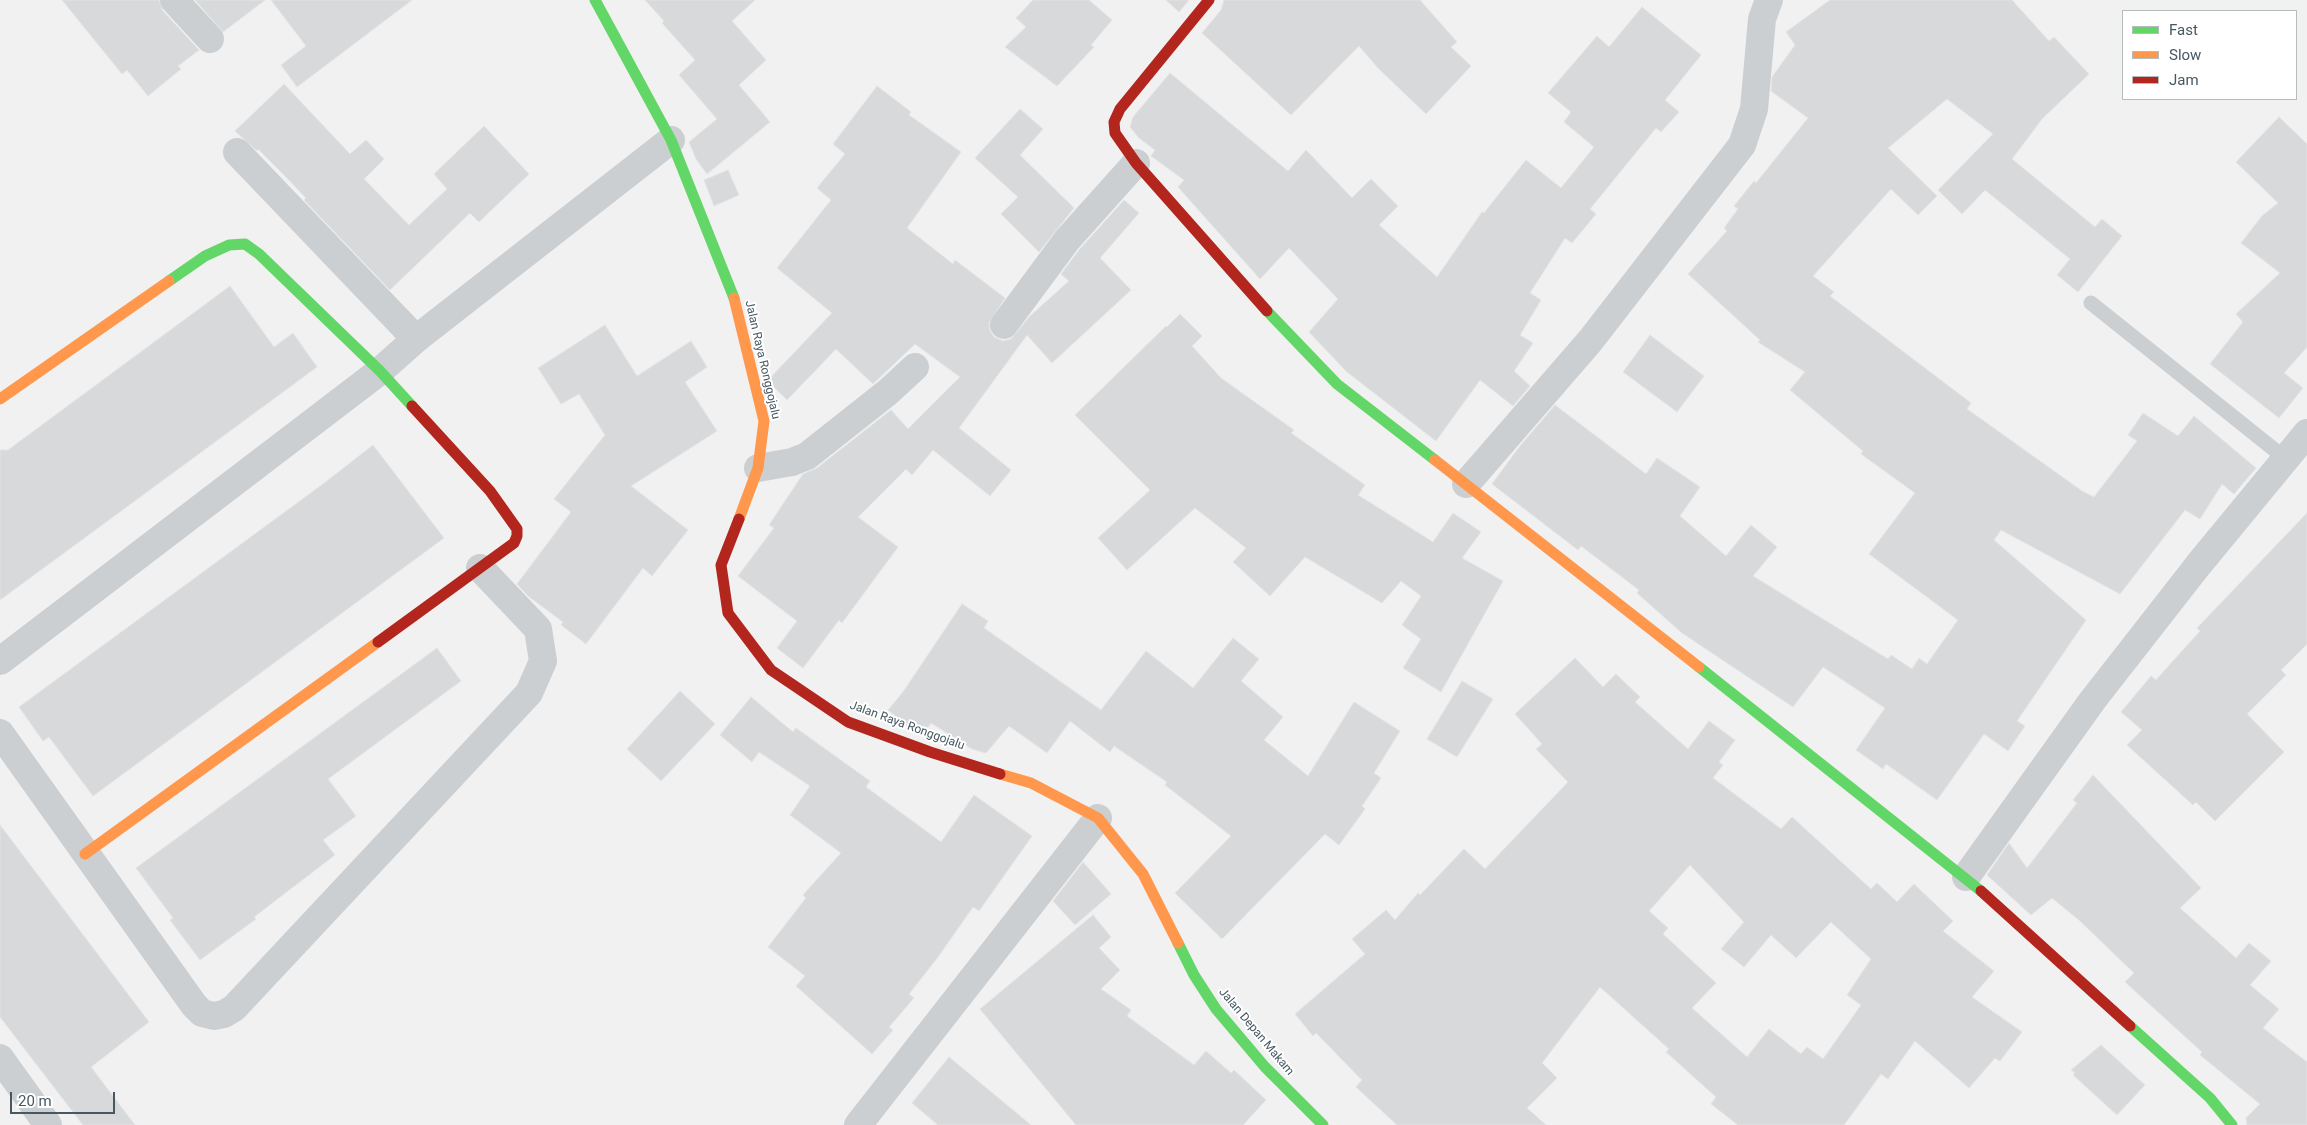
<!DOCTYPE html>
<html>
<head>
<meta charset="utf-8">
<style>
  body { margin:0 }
  #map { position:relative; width:2307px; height:1125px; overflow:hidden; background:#f2f1f1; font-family:Roboto,sans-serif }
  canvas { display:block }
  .legend { position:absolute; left:2122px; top:10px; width:175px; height:90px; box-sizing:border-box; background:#fff; border:1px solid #b5bcc0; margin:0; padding:6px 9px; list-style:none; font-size:15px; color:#465861 }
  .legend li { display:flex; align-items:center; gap:10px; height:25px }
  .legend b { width:25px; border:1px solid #b5bcc0 }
  .scale { position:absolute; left:10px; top:1092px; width:105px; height:22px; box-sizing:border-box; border:2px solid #465861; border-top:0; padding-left:6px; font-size:15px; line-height:18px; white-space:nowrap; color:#465861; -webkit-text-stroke:4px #fff; paint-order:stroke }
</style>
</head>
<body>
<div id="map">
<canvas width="2307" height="1125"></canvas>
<ul class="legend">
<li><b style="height:6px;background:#63d668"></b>Fast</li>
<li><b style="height:6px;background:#ff974d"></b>Slow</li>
<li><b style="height:6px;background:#b3261e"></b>Jam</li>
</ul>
<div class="scale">20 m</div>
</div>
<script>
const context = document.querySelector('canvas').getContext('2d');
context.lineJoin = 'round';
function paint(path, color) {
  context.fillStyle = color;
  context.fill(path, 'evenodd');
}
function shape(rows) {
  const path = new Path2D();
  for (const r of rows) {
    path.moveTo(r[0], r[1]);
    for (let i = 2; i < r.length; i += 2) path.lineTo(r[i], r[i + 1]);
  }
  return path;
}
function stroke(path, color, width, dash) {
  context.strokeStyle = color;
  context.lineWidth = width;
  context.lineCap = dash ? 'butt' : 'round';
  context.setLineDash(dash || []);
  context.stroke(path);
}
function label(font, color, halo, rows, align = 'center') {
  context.font = font + ' Roboto,sans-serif';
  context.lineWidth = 4;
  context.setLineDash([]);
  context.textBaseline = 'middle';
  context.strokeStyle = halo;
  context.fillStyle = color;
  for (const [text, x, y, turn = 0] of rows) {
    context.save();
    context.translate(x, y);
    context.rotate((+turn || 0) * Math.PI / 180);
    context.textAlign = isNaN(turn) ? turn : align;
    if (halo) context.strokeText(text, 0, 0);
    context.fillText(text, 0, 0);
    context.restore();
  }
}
const building = shape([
  [62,0,159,0,163,11,199,50,178,66,181,69,148,96,127,70,122,74,62,0],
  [195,0,265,0,223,32,195,0],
  [271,0,412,0,297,87,281,65,306,46,271,0],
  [645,0,755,0,732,21,766,60,739,85,770,122,707,174,696,159,689,142,717,119,679,75,695,60,662,23,664,21,645,0],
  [1033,0,1089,0,1112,20,1091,45,1094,47,1057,86,1005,47,1026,27,1016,18,1033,0],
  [1166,0,1189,0,1179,12,1166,0],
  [1224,0,1420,0,1457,42,1451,47,1471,66,1426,114,1378,68,1359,46,1291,115,1202,33,1221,10,1224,0],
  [1830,0,2012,0,2049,41,2054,37,2089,74,2042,119,2012,159,2095,227,2102,219,2122,236,2078,292,2057,275,2070,259,1985,190,1962,214,1938,190,1993,134,1947,99,1888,148,1937,196,1918,215,1891,189,1813,276,1834,292,1830,296,1971,403,1967,409,2082,491,2094,497,2137,441,2128,435,2143,413,2178,436,2194,416,2256,468,2234,494,2222,484,2200,519,2185,510,2120,594,2001,530,1994,540,2086,620,2017,721,2025,726,2008,751,1984,734,1937,800,1886,764,1883,769,1856,750,1885,708,1823,667,1793,707,1682,633,1637,593,1639,590,1581,546,1578,550,1492,484,1520,446,1555,405,1646,474,1657,458,1700,487,1680,516,1726,556,1751,525,1777,547,1753,576,1888,659,1891,655,1912,669,1919,658,1927,664,1958,620,1869,554,1915,493,1861,454,1863,451,1790,390,1805,372,1758,342,1760,340,1688,274,1727,231,1724,228,1738,209,1734,206,1754,181,1756,183,1808,118,1771,91,1772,77,1795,45,1786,32,1830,0],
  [1642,7,1701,55,1665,100,1679,112,1661,132,1656,128,1590,209,1596,214,1572,243,1565,238,1530,293,1541,300,1520,335,1533,343,1514,371,1530,386,1513,406,1480,380,1436,441,1347,372,1309,332,1338,299,1289,248,1260,279,1178,187,1184,180,1151,156,1155,150,1139,138,1130,127,1133,117,1170,73,1288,171,1306,150,1352,198,1371,179,1398,206,1379,225,1437,277,1482,212,1484,213,1526,160,1561,188,1594,147,1564,122,1571,112,1548,93,1597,36,1609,47,1642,7],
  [284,84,350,154,366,140,384,159,364,179,409,225,447,189,434,174,484,126,529,174,479,222,470,213,390,290,304,200,306,198,282,173,258,149,257,151,235,131,284,84],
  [877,86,911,112,909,115,961,152,907,228,953,264,955,260,1005,298,989,323,990,331,994,337,1003,341,1011,339,1030,316,1069,281,1061,274,1079,250,1124,200,1139,213,1100,258,1131,290,1052,363,1027,335,959,428,1011,470,990,496,933,450,912,475,906,469,858,517,898,547,842,623,839,620,803,668,777,648,797,621,738,576,774,528,769,525,803,474,817,468,891,410,908,429,960,377,915,344,873,384,836,349,787,400,772,385,770,378,832,313,777,268,831,200,817,188,845,154,833,144,877,86],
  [1020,109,1043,129,1020,155,1074,208,1039,252,1001,214,1018,197,975,158,1020,109],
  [2279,117,2307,144,2307,347,2284,373,2303,388,2279,418,2210,364,2243,322,2236,314,2280,273,2241,243,2262,216,2278,203,2236,162,2279,117],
  [728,170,739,195,714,206,704,180,728,170],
  [230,286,274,347,293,333,317,367,0,600,0,450,8,450,230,286],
  [1180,314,1202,336,1192,346,1221,378,1294,430,1291,433,1365,485,1358,495,1433,542,1453,513,1481,532,1462,558,1503,581,1441,692,1403,668,1421,639,1402,625,1421,596,1401,581,1382,603,1305,557,1270,596,1233,562,1246,548,1195,508,1127,570,1098,538,1150,490,1075,415,1166,326,1167,327,1180,314],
  [605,325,637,376,691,341,707,367,685,382,717,431,631,486,688,530,652,576,643,568,586,644,561,625,563,622,528,596,517,584,571,512,554,499,605,435,579,394,561,404,538,368,605,325],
  [1650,335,1704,376,1677,412,1623,372,1650,335],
  [373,445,444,538,93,796,49,737,43,741,19,707,323,484,373,445],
  [2307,513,2307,644,2281,670,2286,675,2247,714,2284,752,2215,821,2196,802,2193,805,2127,745,2142,730,2121,712,2151,676,2156,680,2200,631,2197,628,2307,513],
  [962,604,988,621,984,628,1101,710,1146,651,1193,688,1233,638,1259,659,1241,681,1283,717,1264,740,1308,776,1354,702,1400,731,1374,773,1381,778,1362,806,1365,809,1339,845,1325,834,1222,939,1175,893,1231,836,1165,785,1167,782,1114,746,1110,752,1070,721,1047,753,1009,726,986,753,972,749,931,723,924,733,908,727,888,710,903,692,962,604],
  [437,648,461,681,328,779,356,816,323,840,335,855,254,917,256,919,200,960,170,920,173,918,136,868,437,648],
  [1575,658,1603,687,1616,674,1640,697,1635,702,1688,749,1709,721,1735,740,1719,762,1723,765,1713,778,1781,829,1792,817,1871,889,1877,883,1897,902,1914,884,1953,921,1943,931,1994,971,1972,997,2022,1032,2000,1061,1995,1058,1969,1088,1915,1041,1888,1079,1881,1074,1844,1125,1738,1125,1711,1104,1716,1097,1666,1052,1669,1049,1600,987,1542,1063,1557,1078,1527,1108,1546,1125,1397,1125,1356,1087,1362,1080,1316,1033,1313,1036,1295,1014,1365,954,1352,939,1386,910,1395,920,1418,893,1420,895,1464,849,1485,869,1568,782,1536,749,1542,744,1515,714,1575,658],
  [1690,865,1744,922,1721,949,1744,967,1771,935,1796,958,1831,922,1871,959,1847,995,1861,1005,1823,1059,1807,1047,1801,1054,1769,1029,1747,1057,1692,1008,1716,983,1663,934,1668,928,1649,911,1690,865],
  [1462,681,1493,699,1457,757,1427,739,1462,681],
  [680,691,715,724,661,781,627,749,680,691],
  [751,697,793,732,796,728,870,781,866,787,941,842,974,795,1032,836,979,911,973,907,938,957,909,994,914,998,889,1027,893,1030,872,1054,796,986,805,976,768,947,806,898,803,895,841,853,790,815,810,786,759,752,752,762,720,735,751,697],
  [2093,775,2201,888,2180,908,2236,958,2249,943,2271,961,2250,985,2279,1009,2263,1028,2307,1062,2307,1125,2247,1125,2246,1118,2260,1104,2200,1055,2202,1052,2125,982,2134,973,2080,921,2052,898,2031,915,1987,875,2009,843,2027,868,2077,803,2073,800,2093,775],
  [0,825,149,1022,91,1067,135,1125,83,1125,0,1017,0,825],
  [1083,862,1111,894,1075,925,1053,901,1083,862],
  [1093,915,1111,937,1099,948,1120,970,1101,989,1131,1010,1127,1016,1194,1065,1206,1051,1231,1073,1234,1070,1266,1100,1243,1125,1076,1125,980,1009,1093,915],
  [2101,1045,2145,1085,2117,1115,2073,1075,2075,1073,2071,1070,2101,1045],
  [949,1057,1031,1125,938,1125,912,1103,949,1057]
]);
const lane = shape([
  [2091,303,2286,459]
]);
const street = shape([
  [174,0,210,39],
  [237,152,416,339],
  [1004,325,1067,240,1136,163],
  [758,468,792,462,807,456,888,392,915,367],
  [1466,484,1590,341,1742,145,1754,109,1762,19,1769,0],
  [0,661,380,371,416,339,671,140],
  [0,733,194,1005,202,1013,214,1016,224,1014,234,1008,529,693,543,661,538,629,480,568],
  [1966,877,2092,701,2199,564,2307,433],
  [0,1058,48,1125],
  [858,1125,1098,818]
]);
const fast = shape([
  [595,0,671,140,734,298],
  [169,281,205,256,229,245,245,244,259,254,380,371,412,406],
  [1267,311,1337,384,1435,460],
  [1699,667,1981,891],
  [1178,943,1194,975,1216,1009,1265,1067,1323,1125],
  [2130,1026,2210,1098,2232,1125]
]);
const slow = shape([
  [734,298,764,421,758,468,739,519],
  [0,399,169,281],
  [1435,460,1699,667],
  [1000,774,1031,783,1098,818,1143,874,1178,943],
  [85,854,378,642]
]);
const jam = shape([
  [1209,0,1120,109,1114,122,1115,133,1136,163,1267,311],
  [739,519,721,565,728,613,771,670,848,722,930,752,1000,774],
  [378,642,514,543,517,536,517,529,490,491,412,406],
  [1981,891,2130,1026]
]);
const streetNames = [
  ["Jalan Raya Ronggojalu",762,360,77],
  ["Jalan Raya Ronggojalu",907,726,20],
  ["Jalan Depan Makam",1256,1032,50]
];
paint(building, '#d8d9da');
stroke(building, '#e3e3e4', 1);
stroke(lane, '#cbcfd1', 15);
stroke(street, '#cbcfd1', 28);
stroke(fast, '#63d668', 11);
stroke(slow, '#ff974d', 11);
stroke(jam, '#b3261e', 11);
label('12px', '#465861', '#fff', streetNames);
</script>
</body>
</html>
